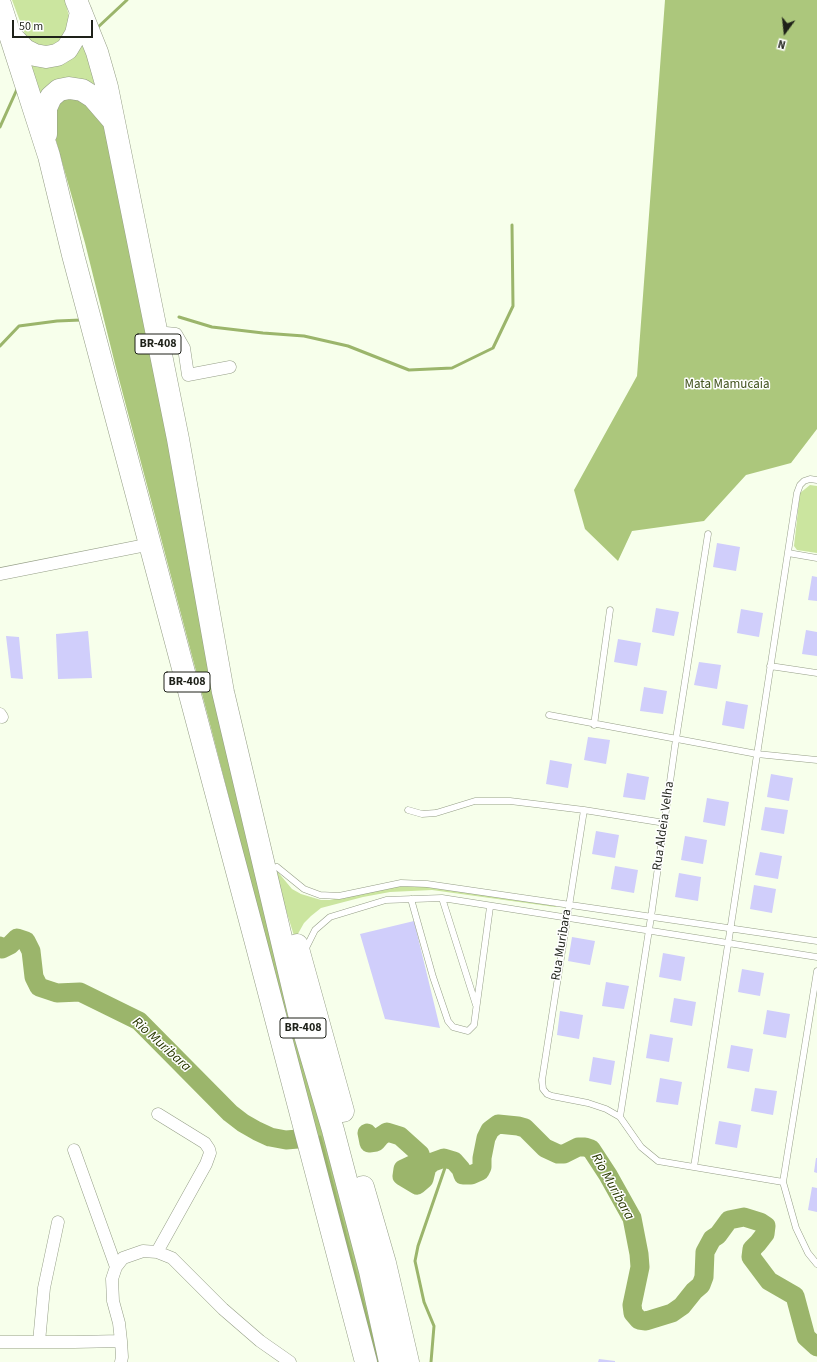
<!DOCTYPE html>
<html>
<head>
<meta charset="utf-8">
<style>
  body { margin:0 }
  #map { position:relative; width:817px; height:1362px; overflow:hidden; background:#f7ffeb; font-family:"Source Sans 3",sans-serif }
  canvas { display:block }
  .north { position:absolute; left:765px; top:12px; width:40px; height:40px; -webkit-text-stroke:3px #fff; paint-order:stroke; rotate:195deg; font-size:11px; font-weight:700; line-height:16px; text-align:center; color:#1e2119 }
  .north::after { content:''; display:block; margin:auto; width:14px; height:18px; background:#1e2119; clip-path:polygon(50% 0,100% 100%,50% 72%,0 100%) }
  .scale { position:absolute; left:12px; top:20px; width:81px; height:18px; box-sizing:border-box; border:2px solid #1e2119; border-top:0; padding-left:5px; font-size:12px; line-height:14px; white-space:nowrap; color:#1e2119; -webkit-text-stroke:3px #fff; paint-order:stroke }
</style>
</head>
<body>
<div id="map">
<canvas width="817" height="1362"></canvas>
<div class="north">N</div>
<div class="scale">50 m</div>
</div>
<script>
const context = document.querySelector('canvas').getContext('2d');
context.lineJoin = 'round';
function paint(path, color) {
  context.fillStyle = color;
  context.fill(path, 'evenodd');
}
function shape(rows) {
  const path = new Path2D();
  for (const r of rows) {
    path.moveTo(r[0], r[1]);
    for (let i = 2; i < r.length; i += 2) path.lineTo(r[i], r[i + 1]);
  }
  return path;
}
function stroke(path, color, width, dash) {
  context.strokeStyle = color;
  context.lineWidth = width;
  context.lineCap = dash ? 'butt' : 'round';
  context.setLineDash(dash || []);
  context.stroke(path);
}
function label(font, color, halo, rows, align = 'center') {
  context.font = font + ' "Source Sans 3",sans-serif';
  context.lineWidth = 3;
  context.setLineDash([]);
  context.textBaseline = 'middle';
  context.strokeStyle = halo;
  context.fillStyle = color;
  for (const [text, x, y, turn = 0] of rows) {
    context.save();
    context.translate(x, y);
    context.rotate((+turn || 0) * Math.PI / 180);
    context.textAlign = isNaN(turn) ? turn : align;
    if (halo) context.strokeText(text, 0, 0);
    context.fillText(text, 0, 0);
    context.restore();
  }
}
const green = shape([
  [12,0,65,0,70,21,67,37,55,47,36,46,26,37],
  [82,31,98,90,40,115,22,54,44,67,66,63,78,50],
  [810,485,817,486,817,553,797,550,794,546,800,493],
  [274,871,277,871,292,889,301,894,321,900,330,900,395,886,419,885,557,906,555,907,432,890,390,892,363,897,321,908,311,916,304,923,295,939]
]);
const forest = shape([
  [665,0,817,0,817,429,791,463,746,475,704,521,632,531,618,561,585,529,574,490,637,376],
  [65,92,100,110,384,1362,374,1362,211,728,115,364,85,243,51,123]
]);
const stream = shape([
  [96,29,127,0],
  [0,127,18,87],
  [179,317,212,327,263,333,304,336,348,346,409,370,452,368,493,348,513,306,512,225],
  [0,346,19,326,57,321,81,320],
  [320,1137,378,1362],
  [431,1362,434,1326,424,1302,415,1261,418,1246,448,1159]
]);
const river = shape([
  [0,946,2,949,10,945,17,938,26,941,31,951,34,977,39,987,57,993,80,992,139,1021,230,1113,243,1123,257,1131,270,1137,286,1140,298,1139],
  [367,1133,369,1143,376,1142,381,1136,387,1132,400,1136,420,1154,422,1160,403,1169,402,1176,417,1185,424,1179,427,1167,433,1162,444,1158,454,1161,461,1169,463,1175,471,1175,480,1171,482,1167,482,1158,486,1138,490,1130,498,1124,518,1126,525,1128,545,1148,558,1154,564,1154,578,1147,585,1147,591,1149,608,1175,632,1218,639,1254,640,1267,632,1305,633,1313,639,1320,646,1321,672,1313,682,1306,694,1291,701,1285,704,1277,705,1252,712,1239,718,1235,729,1220,744,1217,760,1222,766,1226,765,1234,758,1243,752,1249,751,1257,769,1281,795,1296,806,1337,817,1347]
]);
const building = shape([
  [717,543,740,547,736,571,713,567],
  [812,576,817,577,817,601,808,600],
  [656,608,679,612,674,636,652,632],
  [741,609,763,613,759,637,737,633],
  [806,630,817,632,817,656,802,654],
  [88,631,92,678,58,679,56,634],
  [6,636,19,637,23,679,11,678],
  [618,639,641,643,637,666,614,662],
  [699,662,721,665,717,689,694,685],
  [644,687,667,691,663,714,640,711],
  [726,701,748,705,744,729,722,725],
  [588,737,610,740,606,764,584,760],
  [550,760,572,764,568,788,546,784],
  [627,773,649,777,645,800,623,797],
  [771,774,793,778,789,801,767,797],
  [707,798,729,802,725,826,703,822],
  [765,807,788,810,784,834,761,830],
  [596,831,619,835,615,858,592,854],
  [685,836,707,840,703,864,681,860],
  [760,852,782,856,778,879,755,875],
  [615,866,638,870,634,893,611,889],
  [679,873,701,877,698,901,675,897],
  [754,885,776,889,772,913,750,909],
  [414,921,440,1028,385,1019,360,934],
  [572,937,595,941,590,965,568,961],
  [663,953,685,957,681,981,659,977],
  [742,969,764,973,760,996,738,992],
  [606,982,629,986,624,1009,602,1006],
  [674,998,696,1002,692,1026,670,1022],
  [767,1010,790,1014,786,1038,763,1034],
  [560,1011,583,1015,579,1039,557,1035],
  [650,1034,673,1038,669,1062,646,1058],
  [731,1045,753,1049,749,1072,727,1068],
  [593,1057,615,1061,611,1085,589,1081],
  [660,1078,682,1082,678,1105,656,1102],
  [755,1088,777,1091,773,1115,751,1111],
  [719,1121,741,1125,737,1148,715,1144],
  [816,1158,817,1158,817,1173,814,1172],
  [812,1187,817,1188,817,1212,808,1210],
  [599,1359,615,1361,615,1362,598,1362]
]);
const lane = shape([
  [788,553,817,558],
  [770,666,817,673],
  [549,715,757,754,817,760],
  [594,725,610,610],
  [408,810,422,814,436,813,475,801,510,801,584,810,665,823],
  [584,810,542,1080,543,1089,547,1094,552,1096,588,1103,606,1109,620,1117,641,1147,658,1161,783,1182,796,1228,808,1253,817,1264],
  [277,867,304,889,320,895,339,896,401,883,427,884,817,941],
  [442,898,476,1005],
  [411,899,433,977,448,1021,453,1027,468,1031,474,1025,490,907],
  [305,950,315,930,330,917,386,900,442,898,817,957],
  [620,1117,651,917,676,739,708,534],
  [694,1167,797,493,800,485,804,481,810,479,817,480],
  [783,1182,817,971]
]);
const street = shape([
  [156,332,176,334,184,348,188,375,230,367],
  [0,574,151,544],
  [0,714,2,717],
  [74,1150,116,1267],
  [157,1252,206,1164,210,1153,209,1149,205,1143,158,1114],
  [0,1342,74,1342,121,1341],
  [39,1342,44,1288,58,1222],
  [121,1362,122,1357,121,1341,119,1323,113,1301,112,1279,116,1267,123,1258,143,1251,157,1252,172,1258,223,1309,260,1341,290,1362]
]);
const highway = shape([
  [76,0,97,52,107,87,178,439,223,692,300,1018,333,1130,370,1271,390,1362],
  [0,4,49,156,73,255,255,939,366,1362],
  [11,36,25,50,35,55,46,57,57,55,67,49,76,34,81,12],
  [46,134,46,108,51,97,59,90,69,88,82,90,93,97,112,119],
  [297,945,343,1111],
  [363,1187,385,1263,408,1362]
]);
const shields = [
  [158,344,46],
  [187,682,46],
  [303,1028,46]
];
const shieldNames = [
  ["BR-408",158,344],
  ["BR-408",187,682],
  ["BR-408",303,1028]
];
const parkNames = [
  ["Mata Mamucaia",727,385]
];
const streetNames = [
  ["Rua Aldeia Velha",664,826,-82],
  ["Rua Muribara",562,945,-81]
];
const waterNames = [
  ["Rio Muribara",161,1045,42],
  ["Rio Muribara",612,1187,61]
];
paint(green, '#cbe59f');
paint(forest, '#acc77c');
stroke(stream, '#9bb56b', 3);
stroke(river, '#9bb56b', 19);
paint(building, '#d0cefb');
stroke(lane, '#959e87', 7);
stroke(street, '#959e87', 13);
stroke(highway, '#959e87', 23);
stroke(lane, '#fff', 6);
stroke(street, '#fff', 12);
stroke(highway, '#fff', 22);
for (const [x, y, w] of shields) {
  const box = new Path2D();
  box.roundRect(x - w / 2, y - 10, w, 20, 3);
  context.fillStyle = '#fff';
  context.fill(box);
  stroke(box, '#1e2119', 1);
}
label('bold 12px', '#1e2119', null, shieldNames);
label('13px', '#42531e', '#fff', parkNames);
label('13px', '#1e2119', '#fff', streetNames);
label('italic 14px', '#293900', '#fff', waterNames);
</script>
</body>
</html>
